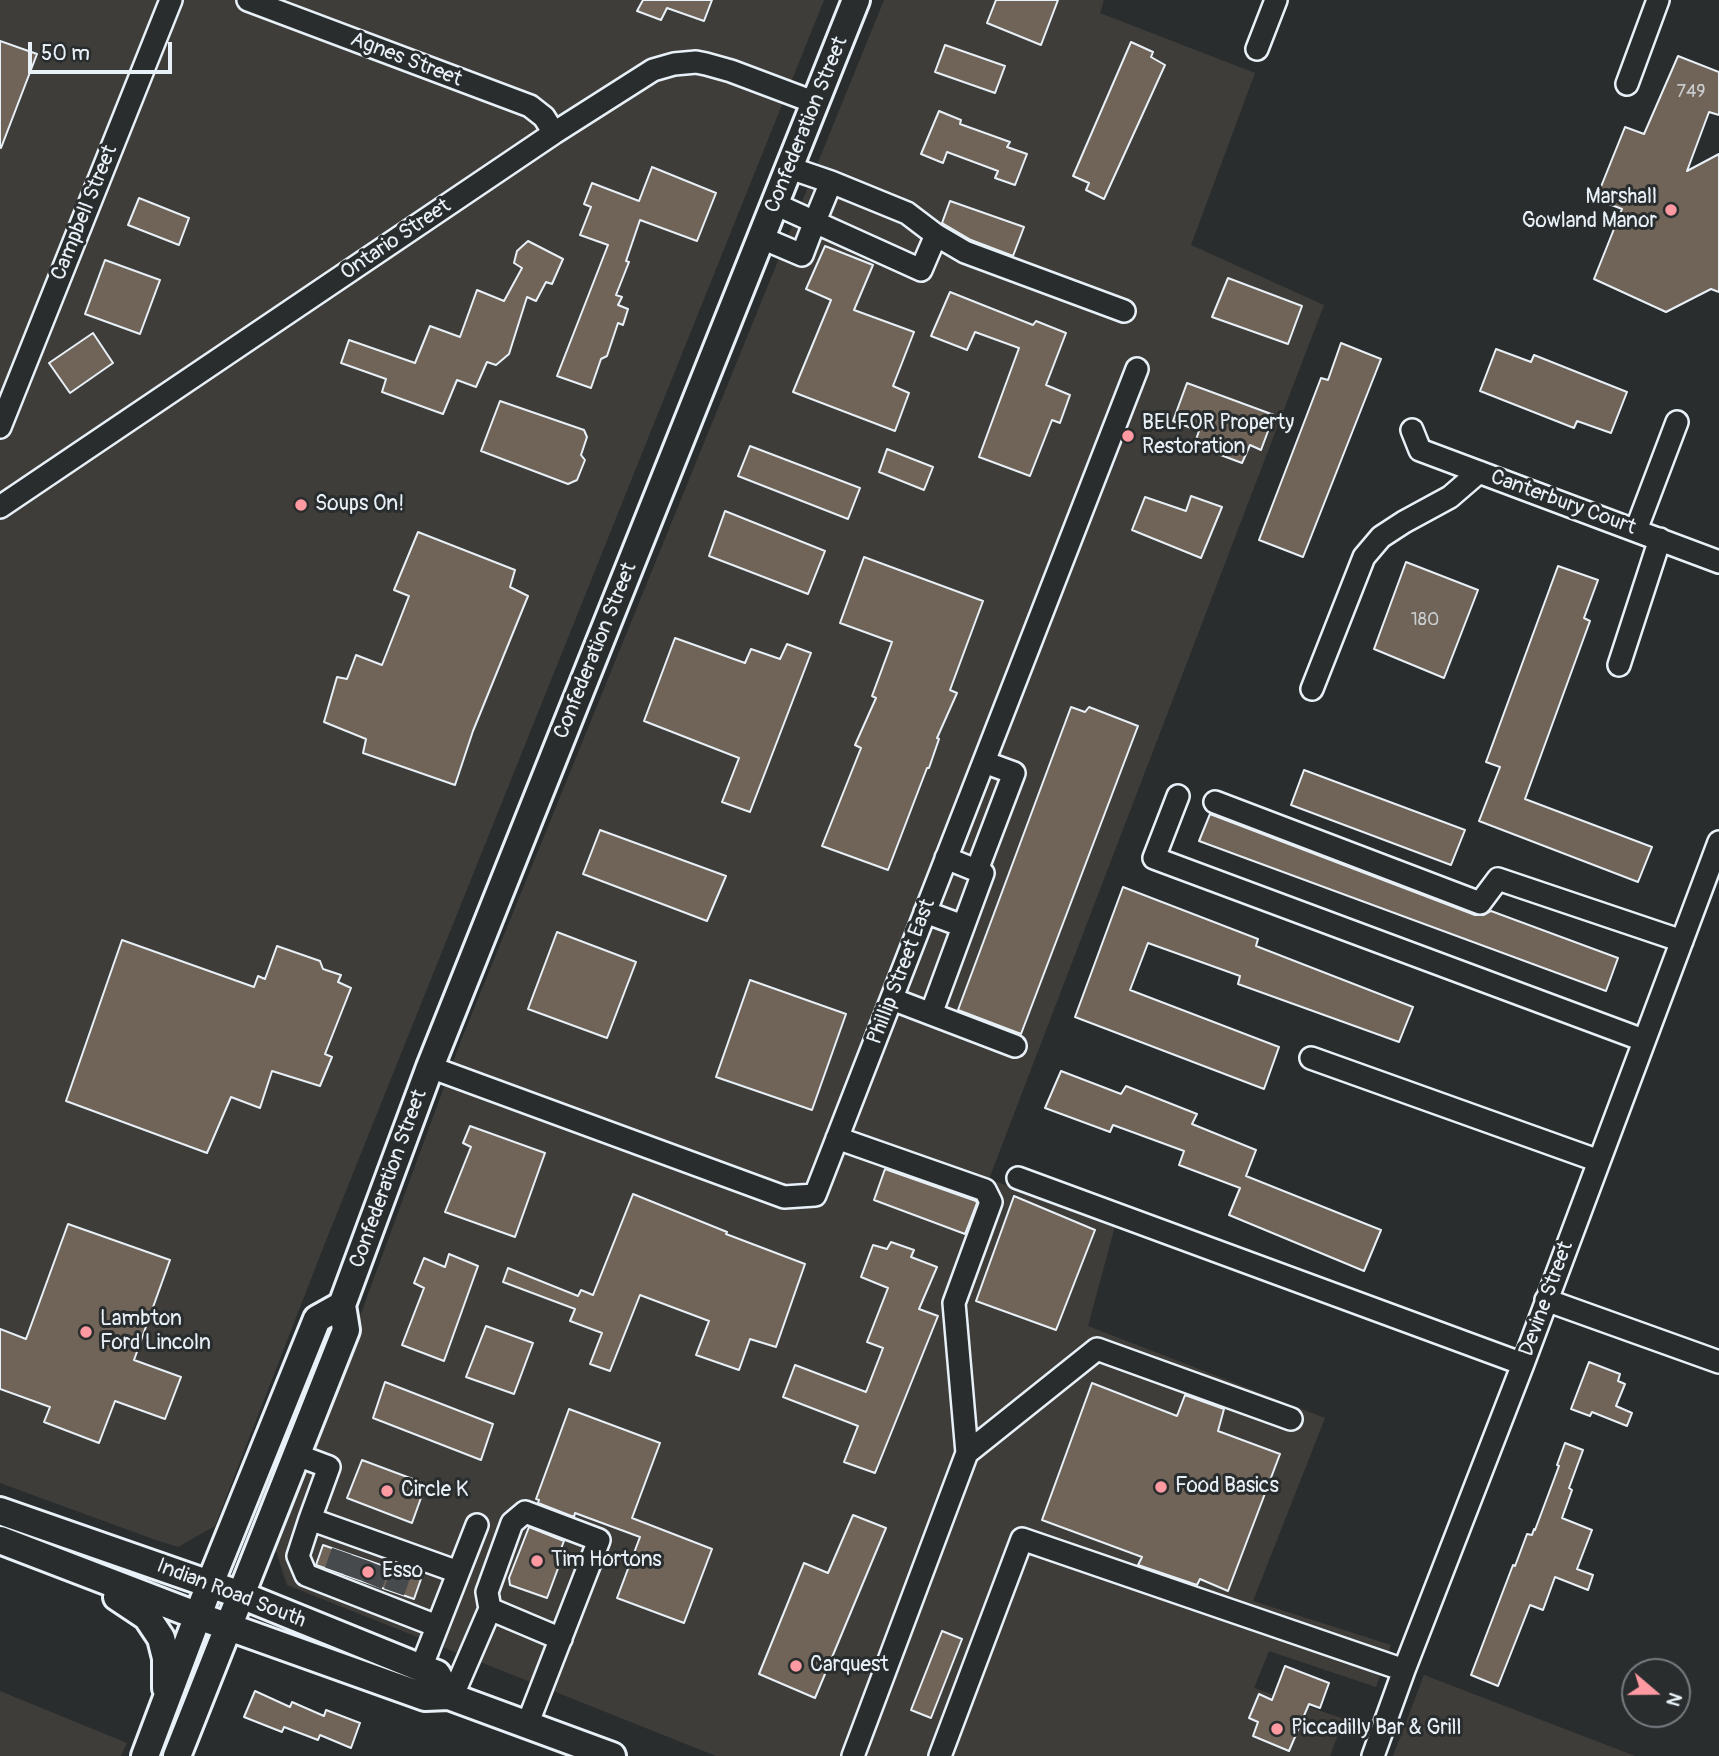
<!DOCTYPE html>
<html>
<head>
<meta charset="utf-8">
<style>
  body { margin:0 }
  #map { position:relative; width:1719px; height:1756px; overflow:hidden; background:#2a2d2e; font-family:Pangolin,sans-serif }
  canvas { display:block }
  .north { position:absolute; left:1621px; top:1658px; width:70px; height:70px; box-sizing:border-box; background:#2a2d2e; border:2px solid #767b7f; border-radius:50%; rotate:110deg; font-size:19px; font-weight:700; line-height:28px; text-align:center; color:#e8f1f8 }
  .north::after { content:''; display:block; margin:auto; width:24px; height:32px; background:#ff9aa2; clip-path:polygon(50% 0,100% 100%,50% 72%,0 100%) }
  .scale { position:absolute; left:28px; top:42px; width:144px; height:32px; box-sizing:border-box; border:4px solid #e8f1f8; border-top:0; padding-left:9px; font-size:21px; line-height:24px; white-space:nowrap; color:#e8f1f8; -webkit-text-stroke:5px #2a2d2e; paint-order:stroke }
</style>
</head>
<body>
<div id="map">
<canvas width="1719" height="1756"></canvas>
<div class="north">N</div>
<div class="scale">50 m</div>
</div>
<script>
const context = document.querySelector('canvas').getContext('2d');
context.lineJoin = 'round';
function paint(path, color) {
  context.fillStyle = color;
  context.fill(path, 'evenodd');
}
function shape(rows) {
  const path = new Path2D();
  for (const r of rows) {
    path.moveTo(r[0], r[1]);
    for (let i = 2; i < r.length; i += 2) path.lineTo(r[i], r[i + 1]);
  }
  return path;
}
function stroke(path, color, width, dash) {
  context.strokeStyle = color;
  context.lineWidth = width;
  context.lineCap = dash ? 'butt' : 'round';
  context.setLineDash(dash || []);
  context.stroke(path);
}
function label(font, color, halo, rows, align = 'center') {
  context.font = font + ' Pangolin,sans-serif';
  context.lineWidth = 6;
  context.setLineDash([]);
  context.textBaseline = 'middle';
  context.strokeStyle = halo;
  context.fillStyle = color;
  for (const [text, x, y, turn = 0] of rows) {
    context.save();
    context.translate(x, y);
    context.rotate((+turn || 0) * Math.PI / 180);
    context.textAlign = isNaN(turn) ? turn : align;
    if (halo) context.strokeText(text, 0, 0);
    context.fillText(text, 0, 0);
    context.restore();
  }
}
const built = shape([
  [0,0,824,0,325,1243,215,1526,178,1547,153,1539,0,1483],
  [884,0,1104,0,1100,13,1255,73,1191,245,1324,305,989,1179,1115,1226,1088,1326,1325,1418,1253,1601,1391,1645,1376,1687,1269,1651,1254,1688,1344,1719,1330,1756,716,1756,287,1585,275,1548,462,1038],
  [1424,1675,1630,1754,1635,1756,1393,1756],
  [0,1691,127,1743,121,1756,0,1756]
]);
const building = shape([
  [643,0,712,0,704,21,667,8,661,20,637,11,643,0],
  [996,0,1058,0,1041,45,987,23,996,0],
  [0,41,37,54,1,148,0,147,0,41],
  [1131,42,1153,52,1151,57,1165,65,1104,199,1086,190,1089,183,1073,176,1131,42],
  [945,45,1005,66,995,93,935,72,945,45],
  [1678,56,1719,72,1719,115,1709,112,1687,171,1719,154,1719,292,1711,289,1666,312,1594,279,1622,209,1596,199,1625,127,1644,134,1678,56],
  [939,111,961,120,960,124,1010,142,1007,147,1027,154,1015,185,995,178,998,171,947,152,943,163,921,154,939,111],
  [652,167,716,193,697,241,640,220,626,261,629,262,616,295,622,297,618,305,628,309,623,325,618,323,607,356,601,359,591,388,557,376,608,245,580,235,591,207,584,204,592,183,639,201,652,167],
  [139,198,189,218,179,245,128,225,139,198],
  [950,201,1024,227,1013,256,971,240,942,223,950,201],
  [528,241,563,259,552,284,546,282,536,301,527,297,509,354,496,365,487,362,476,387,457,380,443,414,382,392,386,379,341,363,349,340,415,363,430,326,460,337,477,290,504,301,522,268,514,263,517,251,528,241],
  [825,246,873,265,854,310,914,332,893,386,909,393,895,431,793,392,831,300,806,289,825,246],
  [105,260,160,280,140,334,85,314,105,260],
  [1228,278,1302,306,1288,344,1212,317,1228,278],
  [950,292,1033,325,1036,321,1066,333,1046,385,1070,395,1060,423,1052,420,1030,476,979,457,1019,348,975,332,967,350,931,336,950,292],
  [93,333,113,363,70,393,49,363,93,333],
  [1341,343,1381,359,1303,557,1259,540,1321,378,1328,380,1341,343],
  [1496,349,1531,362,1534,355,1627,392,1611,433,1577,421,1574,428,1480,391,1496,349],
  [1187,383,1274,415,1261,450,1250,445,1242,463,1194,445,1199,431,1173,421,1187,383],
  [500,401,584,430,587,437,581,455,585,460,577,480,568,484,481,451,500,401],
  [750,446,860,488,848,519,738,476,750,446],
  [887,449,933,467,924,490,879,472,887,449],
  [1191,496,1222,507,1201,558,1132,530,1145,497,1186,511,1191,496],
  [725,511,825,551,808,594,709,556,725,511],
  [418,532,515,570,510,587,528,596,473,731,455,785,363,753,366,739,324,722,337,677,347,679,356,655,382,665,409,596,394,590,418,532],
  [864,557,983,601,950,690,957,693,937,738,939,739,929,768,927,768,888,870,822,846,861,748,855,745,876,698,872,696,892,642,840,623,864,557],
  [1406,562,1478,590,1444,678,1374,649,1406,562],
  [1558,566,1598,580,1584,618,1590,621,1525,799,1652,847,1638,882,1479,821,1500,767,1486,762,1558,566],
  [675,638,745,663,751,649,780,659,787,644,811,653,750,812,722,802,739,758,644,721,675,638],
  [1071,707,1085,712,1089,707,1138,726,1021,1034,958,1010,1071,707],
  [1304,770,1465,830,1451,865,1291,805,1304,770],
  [1210,814,1475,915,1484,915,1491,911,1618,958,1606,991,1199,841,1210,814],
  [600,830,726,876,707,921,583,874,600,830],
  [1123,887,1258,939,1256,946,1413,1007,1399,1042,1238,984,1240,976,1148,943,1130,990,1279,1047,1264,1089,1075,1017,1123,887],
  [557,932,636,962,607,1038,528,1009,557,932],
  [122,940,254,987,258,976,265,979,277,946,320,961,323,969,341,975,338,982,351,988,325,1054,332,1057,320,1086,272,1071,260,1108,231,1097,207,1153,66,1101,122,940],
  [750,980,846,1014,812,1110,716,1077,750,980],
  [1061,1071,1121,1094,1126,1086,1197,1114,1192,1124,1256,1150,1246,1176,1381,1230,1364,1271,1229,1215,1240,1188,1179,1165,1184,1151,1113,1125,1110,1132,1045,1108,1061,1071],
  [470,1126,545,1153,515,1237,445,1212,471,1147,463,1143,470,1126],
  [885,1169,976,1201,977,1203,965,1234,874,1200,885,1169],
  [633,1194,727,1232,726,1234,805,1264,776,1347,750,1339,739,1370,696,1355,709,1321,640,1295,610,1371,590,1364,602,1333,570,1321,575,1309,503,1282,508,1268,578,1296,581,1290,593,1295,633,1194],
  [1014,1196,1095,1230,1056,1330,976,1301,1014,1196],
  [68,1224,170,1260,134,1360,181,1377,165,1419,115,1401,99,1443,44,1422,50,1407,0,1389,0,1329,26,1339,68,1224],
  [891,1242,914,1250,911,1257,937,1267,919,1309,938,1316,875,1473,844,1462,858,1426,783,1397,795,1365,866,1392,883,1348,867,1342,888,1288,861,1277,873,1245,887,1249,891,1242],
  [449,1254,478,1266,444,1361,402,1345,424,1288,414,1283,424,1258,445,1267,449,1254],
  [486,1326,533,1343,514,1394,466,1377,486,1326],
  [1589,1362,1620,1374,1618,1381,1625,1384,1616,1406,1632,1413,1627,1426,1592,1412,1590,1416,1571,1409,1589,1362],
  [385,1382,493,1424,481,1460,373,1418,385,1382],
  [1092,1383,1177,1416,1185,1395,1224,1409,1218,1431,1280,1454,1228,1591,1200,1579,1197,1585,1138,1565,1142,1557,1042,1520,1092,1383],
  [569,1409,660,1443,632,1518,712,1549,684,1623,617,1598,640,1537,575,1513,574,1517,538,1503,539,1500,536,1499,569,1409],
  [1565,1443,1583,1450,1569,1488,1572,1490,1562,1518,1592,1530,1577,1569,1593,1575,1588,1590,1555,1577,1543,1610,1530,1605,1498,1686,1471,1675,1513,1565,1515,1566,1527,1534,1532,1535,1534,1529,1535,1530,1559,1466,1557,1465,1565,1443],
  [362,1460,426,1484,412,1523,347,1498,362,1460],
  [853,1515,886,1528,815,1698,759,1674,804,1563,828,1573,853,1515],
  [529,1527,564,1541,557,1559,560,1563,547,1598,510,1585,509,1578,529,1527],
  [323,1545,421,1579,414,1599,316,1565,323,1545],
  [942,1631,962,1639,931,1718,911,1710,942,1631],
  [1285,1666,1329,1683,1320,1708,1309,1704,1289,1751,1253,1736,1258,1722,1249,1718,1259,1694,1272,1700,1285,1666],
  [255,1691,290,1707,292,1702,324,1716,326,1710,360,1723,351,1748,320,1735,318,1740,284,1727,282,1732,244,1717,255,1691]
]);
const minorTunnel = shape([
  [335,1571,342,1551],
  [354,1578,361,1558],
  [372,1585,380,1565],
  [394,1592,401,1572]
]);
const minor = shape([
  [248,0,530,106,544,117,554,133],
  [1257,49,1276,0],
  [1627,84,1658,0],
  [831,182,907,213,936,235,965,252,1124,311],
  [775,204,921,270,936,235],
  [762,238,802,255,815,221,831,182,790,168],
  [0,427,171,0],
  [1412,430,1420,450,1719,562],
  [0,507,554,133,653,70,674,64,696,62,706,64,731,71,816,103],
  [1636,530,1677,422],
  [1619,665,1660,539],
  [1312,689,1364,557,1381,537,1404,522,1450,497,1479,472],
  [1178,796,1154,858,1643,1040],
  [1215,802,1480,903,1498,879,1682,941],
  [977,870,1014,773,984,762],
  [925,912,963,926],
  [892,999,1015,1046],
  [931,1014,983,873,946,858],
  [1311,1058,1599,1161],
  [430,1067,784,1197,815,1195,1137,369],
  [837,1138,985,1190,991,1202,954,1303,967,1453,853,1756],
  [1018,1178,1523,1364],
  [1546,1300,1719,1362],
  [967,1453,1097,1349,1291,1419],
  [297,1455,329,1467,310,1519,458,1572],
  [525,1512,599,1540,527,1725],
  [310,1519,298,1556,306,1575,437,1626],
  [490,1609,561,1639],
  [421,1668,477,1525],
  [452,1697,490,1609,487,1592,512,1523,525,1512],
  [940,1756,1022,1539,1404,1670],
  [1373,1756,1404,1670,1523,1364,1719,842]
]);
const major = shape([
  [0,1511,241,1595,421,1668,437,1674,449,1696],
  [0,1540,198,1616,425,1697,449,1696,612,1756],
  [117,1597,147,1617,161,1638,166,1658,166,1688],
  [145,1756,211,1581,317,1319,342,1305],
  [177,1756,346,1330,342,1305,430,1067,856,0]
]);
const markers = [
  [1671,210,7,"#ff9aa2"],
  [1128,436,7,"#ff9aa2"],
  [301,505,7,"#ff9aa2"],
  [86,1332,7,"#ff9aa2"],
  [1161,1487,7,"#ff9aa2"],
  [387,1491,7,"#ff9aa2"],
  [537,1561,7,"#ff9aa2"],
  [368,1572,7,"#ff9aa2"],
  [796,1666,7,"#ff9aa2"],
  [1277,1729,7,"#ff9aa2"]
];
const numberNames = [
  ["749",1691,92],
  ["180",1425,620]
];
const streetNames = [
  ["Agnes Street",406,60,21],
  ["Confederation Street",807,125,-68],
  ["Campbell Street",85,213,-68],
  ["Ontario Street",396,240,-34],
  ["Canterbury Court",1563,503,20],
  ["Confederation Street",596,651,-68],
  ["Phillip Street East",902,972,-69],
  ["Confederation Street",389,1179,-70],
  ["Devine Street",1547,1299,-70],
  ["Indian Road South",231,1594,21]
];
const poiNames = [
  ["Marshall",1657,198,"right"],
  ["Gowland Manor",1657,222,"right"],
  ["BELFOR Property",1142,424],
  ["Restoration",1142,448],
  ["Soups On!",315,505],
  ["Lambton",100,1320],
  ["Ford Lincoln",100,1344],
  ["Food Basics",1175,1487],
  ["Circle K",401,1491],
  ["Tim Hortons",551,1561],
  ["Esso",382,1572],
  ["Carquest",810,1666],
  ["Piccadilly Bar & Grill",1291,1729]
];
paint(built, '#3f3d3a');
paint(building, '#706357');
stroke(building, '#e8f1f8', 2);
stroke(minorTunnel, '#464a4c', 21, [21, 10]);
stroke(minor, '#e8f1f8', 26);
stroke(major, '#e8f1f8', 32);
stroke(minor, '#2a2d2e', 21);
stroke(major, '#2a2d2e', 26);
for (const [x, y, r, color] of markers) {
  const dot = new Path2D();
  dot.arc(x, y, r, 0, 2 * Math.PI);
  context.fillStyle = color;
  context.fill(dot);
  stroke(dot, '#2a2d2e', 2.5);
}
label('18px', '#caced0', null, numberNames);
label('21px', '#e8f1f8', '#2a2d2e', streetNames);
label('21px', '#e8f1f8', '#2a2d2e', poiNames, 'left');
</script>
</body>
</html>
